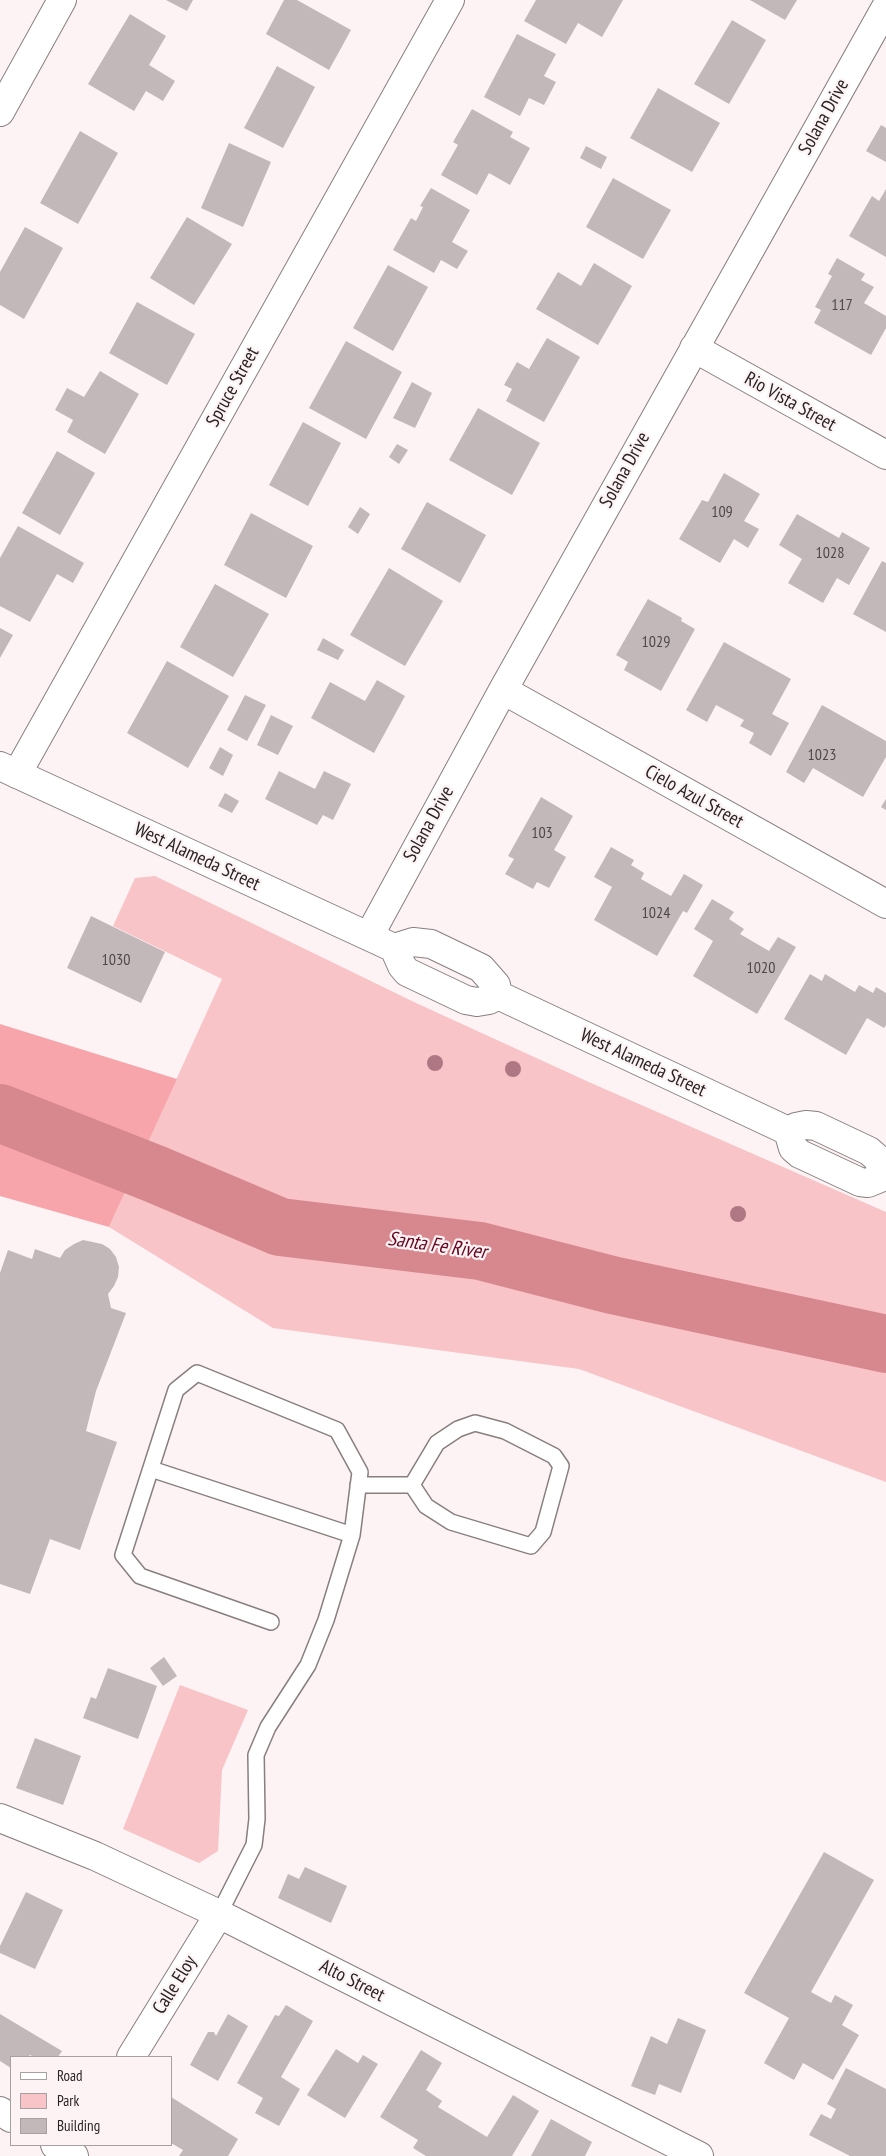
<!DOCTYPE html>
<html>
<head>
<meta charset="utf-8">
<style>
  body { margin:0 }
  #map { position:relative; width:886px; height:2156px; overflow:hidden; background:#fdf3f4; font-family:"PT Sans Narrow",sans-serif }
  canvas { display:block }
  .legend { position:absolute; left:10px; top:2056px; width:162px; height:90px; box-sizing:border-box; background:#fdf3f4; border:1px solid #a7a0a1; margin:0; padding:6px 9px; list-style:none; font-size:15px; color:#272424 }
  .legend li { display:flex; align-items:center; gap:10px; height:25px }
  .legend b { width:25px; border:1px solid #a7a0a1 }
</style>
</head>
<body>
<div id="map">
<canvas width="886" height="2156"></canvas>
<ul class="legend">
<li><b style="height:6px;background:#fff"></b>Road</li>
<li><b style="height:14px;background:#f8c4c7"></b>Park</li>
<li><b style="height:14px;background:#c2b8b9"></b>Building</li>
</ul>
</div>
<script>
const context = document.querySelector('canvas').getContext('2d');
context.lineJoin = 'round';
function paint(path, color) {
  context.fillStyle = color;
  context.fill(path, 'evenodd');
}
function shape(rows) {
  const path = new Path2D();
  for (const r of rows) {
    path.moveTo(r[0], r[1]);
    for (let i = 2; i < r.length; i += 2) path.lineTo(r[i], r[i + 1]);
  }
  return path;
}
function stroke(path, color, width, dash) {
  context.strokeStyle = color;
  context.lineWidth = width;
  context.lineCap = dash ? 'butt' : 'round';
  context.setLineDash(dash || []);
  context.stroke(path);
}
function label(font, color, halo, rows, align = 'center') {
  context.font = font + ' "PT Sans Narrow",sans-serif';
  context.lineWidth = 4.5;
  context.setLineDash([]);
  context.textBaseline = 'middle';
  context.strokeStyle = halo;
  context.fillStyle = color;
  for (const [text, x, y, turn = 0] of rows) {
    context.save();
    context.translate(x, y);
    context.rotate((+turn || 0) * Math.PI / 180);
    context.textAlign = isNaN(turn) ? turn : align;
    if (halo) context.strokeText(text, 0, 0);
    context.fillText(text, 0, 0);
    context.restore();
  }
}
const green = shape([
  [155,876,416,1003,591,1083,886,1212,886,1482,579,1369,273,1328,109,1227,222,979,113,926,135,878],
  [180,1685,248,1710,222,1770,218,1851,199,1863,123,1829]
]);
const forest = shape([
  [0,1024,177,1079,109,1227,0,1196]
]);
const river = shape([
  [0,1113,155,1174,280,1227,480,1251,612,1285,886,1344]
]);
const building = shape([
  [166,0,193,0,187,11],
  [284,0,297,0,351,30,329,70,266,34],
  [536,0,623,0,602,37,578,23,566,44,524,21],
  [750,0,797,0,785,20],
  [130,14,166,36,149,65,175,81,163,101,146,91,134,111,88,84],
  [732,20,766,40,729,104,694,84],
  [517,34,556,54,544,76,556,82,544,105,529,98,520,116,484,97],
  [277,66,315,87,283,148,244,128],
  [658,88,720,123,692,172,630,138],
  [472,109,513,132,510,137,530,148,510,185,489,173,477,195,441,175,458,145,453,142],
  [881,125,886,128,886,162,866,151],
  [80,131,118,153,78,224,40,203],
  [229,143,271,162,243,227,201,208],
  [586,146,607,157,601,169,580,158],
  [613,178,671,210,643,259,586,227],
  [431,188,470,210,452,242,468,251,457,269,441,260,434,273,393,250,411,218,416,221,423,207,420,206],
  [886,189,886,257,849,236,872,196,879,201],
  [187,217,232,244,194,305,150,278],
  [25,227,63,248,24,319,0,305,0,272],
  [837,258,865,274,861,280,874,287,864,303,886,316,886,328,871,355,814,323,821,310,815,307,832,276,828,274],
  [594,263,632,286,598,345,536,309,558,272,581,286],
  [388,265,428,287,393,351,353,328],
  [137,302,195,334,167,385,109,353],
  [547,338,580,357,544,422,506,401,512,389,504,385,517,362,529,369],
  [346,341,402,372,366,439,309,408],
  [100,371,139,394,105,454,67,432,73,420,55,410,67,388,84,397],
  [412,382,432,393,415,428,393,418],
  [478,408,540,443,512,495,449,460],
  [303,422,341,443,308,506,269,485],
  [397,444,408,450,399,464,389,457],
  [57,451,95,473,60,535,22,513],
  [724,473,760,494,744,521,759,529,748,548,734,539,720,563,679,539,702,500,708,502],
  [427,502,486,535,460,583,401,549],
  [360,507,370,514,358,534,348,527],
  [251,513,313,546,286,598,224,565],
  [797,514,839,538,842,532,870,548,849,585,837,578,823,603,788,583,802,559,779,545],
  [18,526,84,563,73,583,57,574,30,622,0,606,0,558],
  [882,561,886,563,886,632,853,614],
  [389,568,443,601,405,666,350,635],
  [215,584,269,614,233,677,180,647],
  [648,599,682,618,681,621,695,629,661,691,624,670,628,662,616,655],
  [0,628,13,635,0,658],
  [323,638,344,650,338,660,317,650],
  [724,642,791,679,772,714,789,723,771,756,749,743,754,733,740,726,744,720,716,705,707,722,686,710],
  [167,661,229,696,188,768,127,733],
  [377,680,405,696,374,753,311,718,330,682,365,701],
  [245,695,266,705,247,741,227,730],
  [822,705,886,741,886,757,863,797,813,768,804,783,786,772],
  [271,715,293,726,278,755,257,745],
  [220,747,233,755,223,776,209,768],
  [279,771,315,789,324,771,351,784,333,820,323,815,317,825,265,799],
  [225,793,239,801,232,813,218,806],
  [541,797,573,816,554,850,566,857,549,888,537,882,533,889,505,874,514,859,508,856],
  [886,799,886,810,881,807],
  [611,847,634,860,631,865,644,873,641,879,671,896,684,874,703,885,687,913,683,911,657,956,594,920,612,887,594,877],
  [712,899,734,912,729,919,744,929,740,934,769,951,778,937,796,947,757,1014,693,976,713,941,694,929],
  [91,916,165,952,141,1003,67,968],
  [810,974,822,981,825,974,855,992,859,985,873,993,876,987,886,993,886,1025,884,1028,867,1018,846,1055,784,1019],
  [83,1240,102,1244,110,1249,116,1257,119,1267,118,1277,114,1286,108,1294,111,1308,126,1313,96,1391,86,1431,117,1442,80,1550,50,1539,30,1594,0,1584,0,1273,8,1250,32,1259,35,1249,60,1258,65,1250,74,1244],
  [164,1657,177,1676,163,1686,150,1668],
  [108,1668,157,1686,138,1739,83,1718,91,1697,96,1699],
  [35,1738,81,1756,63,1805,16,1788],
  [824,1852,874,1880,811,1992,831,2003,835,1995,853,2005,842,2025,859,2035,833,2080,803,2063,794,2080,764,2063,789,2018,744,1993],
  [305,1867,347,1886,331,1923,278,1898,288,1874,299,1879],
  [26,1892,63,1910,35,1969,0,1953,0,1946],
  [286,2005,313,2021,281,2077,300,2089,279,2126,255,2113,263,2098,237,2083,275,2015,279,2016],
  [0,2014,62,2051,58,2057,34,2057,30,2055,28,2057,11,2057,11,2068,0,2061],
  [228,2014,248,2026,218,2081,190,2065,208,2032,214,2032,216,2036],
  [678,2018,706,2030,681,2093,659,2084,655,2095,631,2086,651,2036,667,2044],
  [336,2049,358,2063,363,2055,378,2064,345,2118,307,2095],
  [421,2050,442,2063,426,2090,442,2101,438,2107,487,2137,513,2095,539,2111,512,2156,426,2156,413,2148,418,2140,380,2117],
  [846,2068,886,2089,886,2156,850,2156,809,2135,821,2114,831,2119,836,2109,827,2104],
  [171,2097,238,2139,228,2156,179,2156,183,2150,171,2143],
  [551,2119,592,2142,585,2156,531,2156]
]);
const service = shape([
  [151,1469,352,1535],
  [358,1485,412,1485,426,1506,451,1522,531,1546,543,1532,561,1466,554,1456,505,1431,475,1423,458,1429,437,1443,412,1485],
  [219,1914,254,1845,257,1819,256,1755,268,1727,308,1665,326,1620,352,1535,360,1472,337,1430,197,1373,176,1390,123,1555,140,1576,271,1622]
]);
const minor = shape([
  [0,112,62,0],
  [694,348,886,455],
  [503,690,886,904],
  [17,774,450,0],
  [369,936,503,690,886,7],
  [0,1818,95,1856,219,1914,699,2156],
  [131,2057,219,1914],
  [0,2111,11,2118],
  [55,2145,74,2156]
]);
const tertiary = shape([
  [0,766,394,948,413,942,431,944,481,968,496,985,498,995],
  [394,948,402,966,407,972,466,1000,477,1002,489,1000,498,995],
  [498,995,788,1131],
  [788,1131,793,1148,800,1154,860,1182,868,1183,885,1176],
  [788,1131,796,1127,806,1125,816,1126,869,1151,877,1158,886,1176]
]);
const trees = [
  [435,1063],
  [513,1069],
  [738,1214]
];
const numberNames = [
  ["117",842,305],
  ["109",722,512],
  ["1028",830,553],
  ["1029",656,642],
  ["1023",822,755],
  ["103",542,833],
  ["1024",656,913],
  ["1030",116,960],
  ["1020",761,968]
];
const streetNames = [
  ["Solana Drive",824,117,-61],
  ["Spruce Street",233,387,-61],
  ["Rio Vista Street",790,402,29],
  ["Solana Drive",625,470,-61],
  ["Cielo Azul Street",694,797,29],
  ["Solana Drive",429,824,-61],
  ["West Alameda Street",197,857,25],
  ["West Alameda Street",643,1063,25],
  ["Alto Street",352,1981,27],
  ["Calle Eloy",175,1985,-58]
];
const waterNames = [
  ["Santa Fe River",437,1246,8]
];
paint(green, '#f8c4c7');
paint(forest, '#f7a5ab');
stroke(river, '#d7888e', 58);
paint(building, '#c2b8b9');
stroke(service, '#887f7f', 18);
stroke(minor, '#887f7f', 30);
stroke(tertiary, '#887f7f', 30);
stroke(service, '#fff', 15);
stroke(minor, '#fff', 28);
stroke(tertiary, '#fff', 28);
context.fillStyle = '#af7783';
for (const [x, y] of trees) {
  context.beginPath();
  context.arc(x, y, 8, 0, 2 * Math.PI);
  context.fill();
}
label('16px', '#4e4949', null, numberNames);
label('19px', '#272424', '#fdf3f4', streetNames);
label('italic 20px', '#66031e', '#fdf3f4', waterNames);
</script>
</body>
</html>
